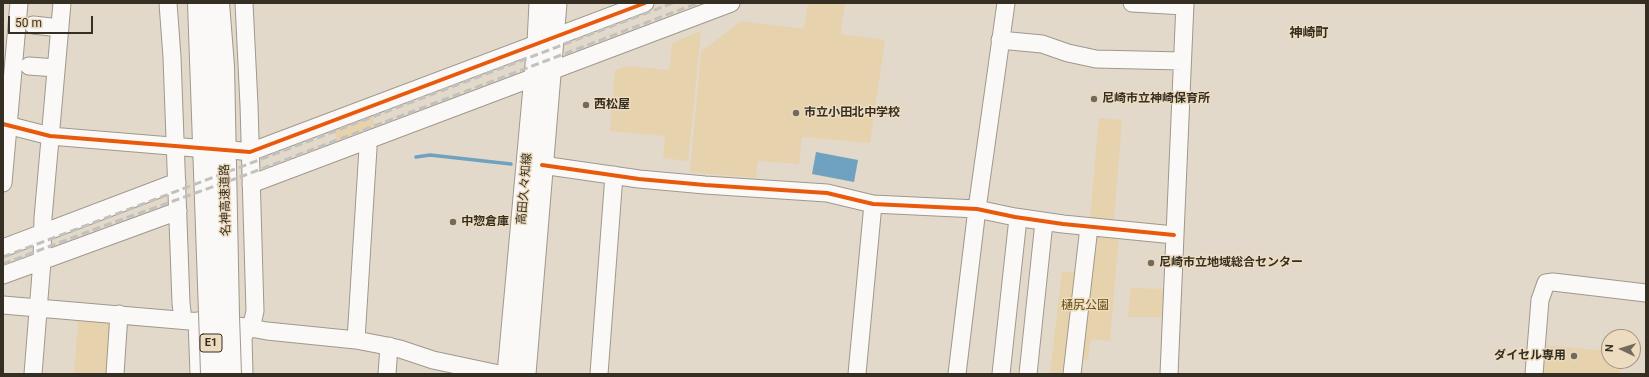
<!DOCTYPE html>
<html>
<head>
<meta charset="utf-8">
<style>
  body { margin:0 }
  #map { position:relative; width:1649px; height:377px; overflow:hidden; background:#e2d9ca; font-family:Roboto,sans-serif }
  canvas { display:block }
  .frame { position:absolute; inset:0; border:4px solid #352e23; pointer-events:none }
  .north { position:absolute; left:1601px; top:329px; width:40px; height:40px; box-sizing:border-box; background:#eddcbf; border:1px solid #a39681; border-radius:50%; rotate:274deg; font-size:11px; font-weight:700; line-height:16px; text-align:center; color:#352e23 }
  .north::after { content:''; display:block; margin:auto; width:14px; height:18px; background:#726a5d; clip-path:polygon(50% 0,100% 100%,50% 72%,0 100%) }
  .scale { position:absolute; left:8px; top:16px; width:85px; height:18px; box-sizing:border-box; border:2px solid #352e23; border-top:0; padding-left:5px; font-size:12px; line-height:14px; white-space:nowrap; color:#352e23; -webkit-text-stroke:3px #eddcbf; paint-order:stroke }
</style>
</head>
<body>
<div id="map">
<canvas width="1649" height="377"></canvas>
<div class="frame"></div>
<div class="north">N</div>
<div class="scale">50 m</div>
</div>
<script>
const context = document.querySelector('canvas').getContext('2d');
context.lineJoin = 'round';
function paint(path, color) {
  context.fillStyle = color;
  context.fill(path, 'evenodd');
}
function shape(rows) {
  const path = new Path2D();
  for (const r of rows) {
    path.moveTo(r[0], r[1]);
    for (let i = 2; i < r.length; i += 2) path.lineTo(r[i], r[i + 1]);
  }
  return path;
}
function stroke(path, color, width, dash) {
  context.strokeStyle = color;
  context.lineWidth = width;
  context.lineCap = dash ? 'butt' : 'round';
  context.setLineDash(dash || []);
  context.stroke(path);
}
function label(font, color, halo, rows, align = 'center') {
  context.font = font + ' Roboto,"Noto Sans JP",sans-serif';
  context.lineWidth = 3;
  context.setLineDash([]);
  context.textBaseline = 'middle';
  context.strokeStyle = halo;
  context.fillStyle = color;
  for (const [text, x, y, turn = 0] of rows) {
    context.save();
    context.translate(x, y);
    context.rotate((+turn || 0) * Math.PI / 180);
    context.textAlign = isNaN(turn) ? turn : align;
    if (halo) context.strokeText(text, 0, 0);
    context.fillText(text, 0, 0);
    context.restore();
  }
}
const green = shape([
  [808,3,845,3,841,34,885,40,870,143,802,137,799,164,758,161,756,178,690,172,701,52,741,21,804,29],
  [701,31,688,161,663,158,665,136,610,131,615,70,630,66,669,70,672,43],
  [371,113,376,130,338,144,333,127],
  [1099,118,1122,120,1114,220,1090,218],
  [1092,231,1119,234,1110,341,1091,339,1088,360,1070,358,1068,374,1050,373,1062,271,1088,274],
  [1131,288,1164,289,1162,317,1128,317],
  [78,321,111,323,111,374,74,374],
  [1540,345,1609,351,1609,361,1621,361,1620,374,1538,374]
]);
const water = shape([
  [816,152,858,160,854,182,812,174]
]);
const stream = shape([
  [416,157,430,155,511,164]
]);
const minor = shape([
  [168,3,172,57,181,303,183,320],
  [244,3,249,105,255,311,253,320,243,337,244,374],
  [1132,3,1184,6],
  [33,25,60,28],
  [1000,40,1042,44,1068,53,1096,59,1182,61],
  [29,66,56,68],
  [3,124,50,136,195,148],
  [232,150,250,152,645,3],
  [542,165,639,179,705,185,827,193,873,204,977,209,1015,217,1063,224,1174,235],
  [3,183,19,3],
  [251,184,731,3],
  [3,248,177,182],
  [3,275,178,211],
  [3,305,201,322],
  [197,321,199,374],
  [239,326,267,331,356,340,382,345,400,349,433,360,499,374],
  [356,340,368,148,367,140],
  [33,374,42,261,43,218,62,3],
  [115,374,119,314],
  [387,374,389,346],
  [599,374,614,175],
  [857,374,873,204],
  [957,374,977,209,1006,3],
  [1001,374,1018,218],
  [1028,374,1044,222],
  [1072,374,1089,227],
  [1169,374,1185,3],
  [1534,374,1540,300,1546,283,1553,282,1646,293]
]);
const major = shape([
  [508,374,538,43,540,3],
  [525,374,556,3]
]);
const highway = shape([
  [199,3,210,312],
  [218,3,223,66,228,316]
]);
const rail = shape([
  [3,257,673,3],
  [3,264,98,228,240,177,698,3]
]);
const highwayBridge = shape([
  [210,312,212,374],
  [228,316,230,374]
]);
const cycleway = shape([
  [3,124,50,136,250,152,645,3],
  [542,165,639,179,705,185,827,193,873,204,977,209,1015,217,1063,224,1174,235]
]);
const markers = [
  [1094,99,4,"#726a5d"],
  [586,105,4,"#726a5d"],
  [796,113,4,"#726a5d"],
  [453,222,4,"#726a5d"],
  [1151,263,4,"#726a5d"],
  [1574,356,4,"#726a5d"]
];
const shields = [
  [211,343,22]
];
const shieldNames = [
  ["E1",211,343]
];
const poiNames = [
  ["尼崎市立神崎保育所",1102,99],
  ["西松屋",594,105],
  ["市立小田北中学校",804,113],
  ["中惣倉庫",461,222],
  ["尼崎市立地域総合センター",1159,263],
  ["ダイセル専用",1566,356,"right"]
];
const streetNames = [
  ["高田久々知線",525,189,-85],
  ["名神高速道路",226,200,-91]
];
const parkNames = [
  ["樋尻公園",1085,306]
];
const neighbourhoodNames = [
  ["神崎町",1309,34]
];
paint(green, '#e7d2ae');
paint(water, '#6fa2c0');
stroke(stream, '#6fa2c0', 3.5);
stroke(minor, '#9f988c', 19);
stroke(major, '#9f988c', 23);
stroke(highway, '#9f988c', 24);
stroke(minor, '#fbf9f7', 17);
stroke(major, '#fbf9f7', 21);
stroke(highway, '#fbf9f7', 22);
stroke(rail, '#c3c1bd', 3, [8, 4]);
stroke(highwayBridge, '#9f988c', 24, []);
stroke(highwayBridge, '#fbf9f7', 22);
stroke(cycleway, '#e8590c', 4);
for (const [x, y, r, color] of markers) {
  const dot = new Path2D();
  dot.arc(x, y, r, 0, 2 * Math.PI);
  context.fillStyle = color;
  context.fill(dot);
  stroke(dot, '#eddcbf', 1.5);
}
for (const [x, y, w] of shields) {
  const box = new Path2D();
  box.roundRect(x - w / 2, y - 9, w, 18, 3);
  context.fillStyle = '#eddcbf';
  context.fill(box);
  stroke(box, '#352e23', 1);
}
label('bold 11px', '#352e23', null, shieldNames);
label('bold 12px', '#352e23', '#eddcbf', poiNames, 'left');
label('12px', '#352e23', '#eddcbf', streetNames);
label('12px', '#654a0f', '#eddcbf', parkNames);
label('bold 13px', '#352e23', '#eddcbf', neighbourhoodNames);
</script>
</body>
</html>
